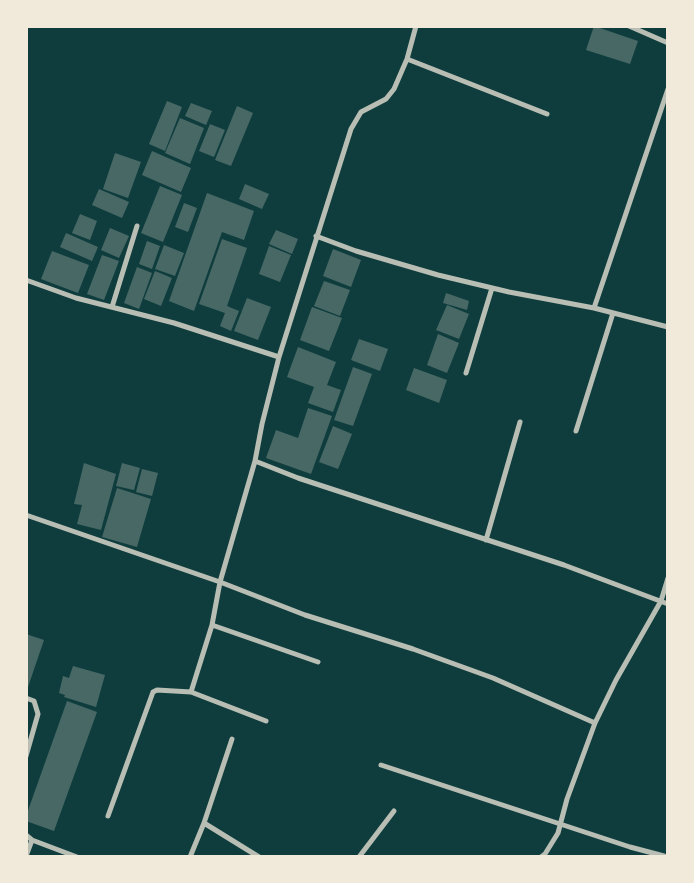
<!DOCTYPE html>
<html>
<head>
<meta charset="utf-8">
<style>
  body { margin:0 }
  #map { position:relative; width:694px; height:883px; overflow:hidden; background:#0f3d3e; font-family:"Source Sans 3",sans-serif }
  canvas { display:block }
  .frame { position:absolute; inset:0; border:28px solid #f1e9da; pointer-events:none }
</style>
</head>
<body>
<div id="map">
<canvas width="694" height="883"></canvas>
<div class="frame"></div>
</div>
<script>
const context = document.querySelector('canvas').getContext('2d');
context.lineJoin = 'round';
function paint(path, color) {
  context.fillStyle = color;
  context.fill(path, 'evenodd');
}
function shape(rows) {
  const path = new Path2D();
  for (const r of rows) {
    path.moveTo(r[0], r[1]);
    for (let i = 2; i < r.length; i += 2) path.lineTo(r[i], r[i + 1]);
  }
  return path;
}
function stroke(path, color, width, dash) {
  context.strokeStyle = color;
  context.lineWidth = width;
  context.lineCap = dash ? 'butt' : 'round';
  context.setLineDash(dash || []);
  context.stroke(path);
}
const building = shape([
  [594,26,638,41,630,64,586,50],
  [167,101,182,107,165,151,149,144],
  [191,103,212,111,206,125,185,116],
  [237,106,253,113,231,166,215,160],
  [180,118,204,128,190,164,165,153],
  [210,124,225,130,214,157,199,151],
  [152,151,191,168,181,192,142,175],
  [115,153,141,162,128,198,103,189],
  [245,184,269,194,262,209,239,199],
  [160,186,182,195,163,242,141,233],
  [99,189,129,202,122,218,92,205],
  [207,193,254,211,244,240,222,232,194,311,169,301],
  [184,203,197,208,188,232,175,227],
  [80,214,97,221,90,240,72,233],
  [110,228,129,236,119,258,101,250],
  [276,230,298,239,292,254,269,244],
  [66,233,98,247,92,261,60,247],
  [222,239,247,248,227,306,239,311,231,331,220,326,225,313,199,304],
  [147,241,160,246,152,269,139,264],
  [164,245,184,253,175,276,155,269],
  [269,246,291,255,280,282,259,274],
  [333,249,361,260,351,287,323,276],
  [52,251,89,265,78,293,41,279],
  [102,255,119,261,104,300,87,294],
  [137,267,152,273,139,309,124,303],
  [155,271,172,278,161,306,144,299],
  [324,281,350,290,340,316,314,306],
  [446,293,469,301,467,310,443,303],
  [247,298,271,307,258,340,234,331],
  [447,305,469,314,459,339,436,330],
  [312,307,342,318,329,351,300,340],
  [438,334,459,343,447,373,427,365],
  [359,339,388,349,380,371,351,360],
  [298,347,336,362,327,385,341,390,333,412,308,403,314,387,287,377],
  [353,367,372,374,353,426,334,420],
  [414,368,447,380,439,403,406,390],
  [308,408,332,416,311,474,266,458,276,430,298,438],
  [333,426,352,434,338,469,319,462],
  [84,463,116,474,101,530,77,524,82,505,74,504],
  [122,463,140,468,134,490,116,486],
  [142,469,158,473,152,496,136,492],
  [117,488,151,499,137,547,102,537],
  [26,634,44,640,28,687,26,687],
  [73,666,105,675,96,707,64,697,65,695,59,693,63,676,69,678],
  [67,701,97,712,54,831,26,821,26,816]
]);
const minor = shape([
  [629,26,668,43],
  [407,59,547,114],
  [316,236,356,251,438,275,509,292,594,308,668,327],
  [26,280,76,298,174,323,279,357],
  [112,307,137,226],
  [594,308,668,89],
  [466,373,492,288],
  [576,431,613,313],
  [255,461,298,478,564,565,668,604],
  [26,515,220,582,255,461,262,424,279,357,351,129,361,112,386,99,394,89,407,59,416,26],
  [486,540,520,422],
  [212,625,318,662],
  [26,698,34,701,38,714,26,756],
  [266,721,191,692,212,625,220,582,305,615,413,649,493,678,595,723],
  [381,765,630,847,664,856],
  [108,816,153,692,157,690,191,692],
  [204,823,232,739],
  [26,835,32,840,77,857],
  [26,856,32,840],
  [190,857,204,823,259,857],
  [359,857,394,811],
  [541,857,545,854,558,833,567,799,595,723,616,680,661,601,668,578]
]);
paint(building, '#486865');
stroke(minor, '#b8beb3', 5);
</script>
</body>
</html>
